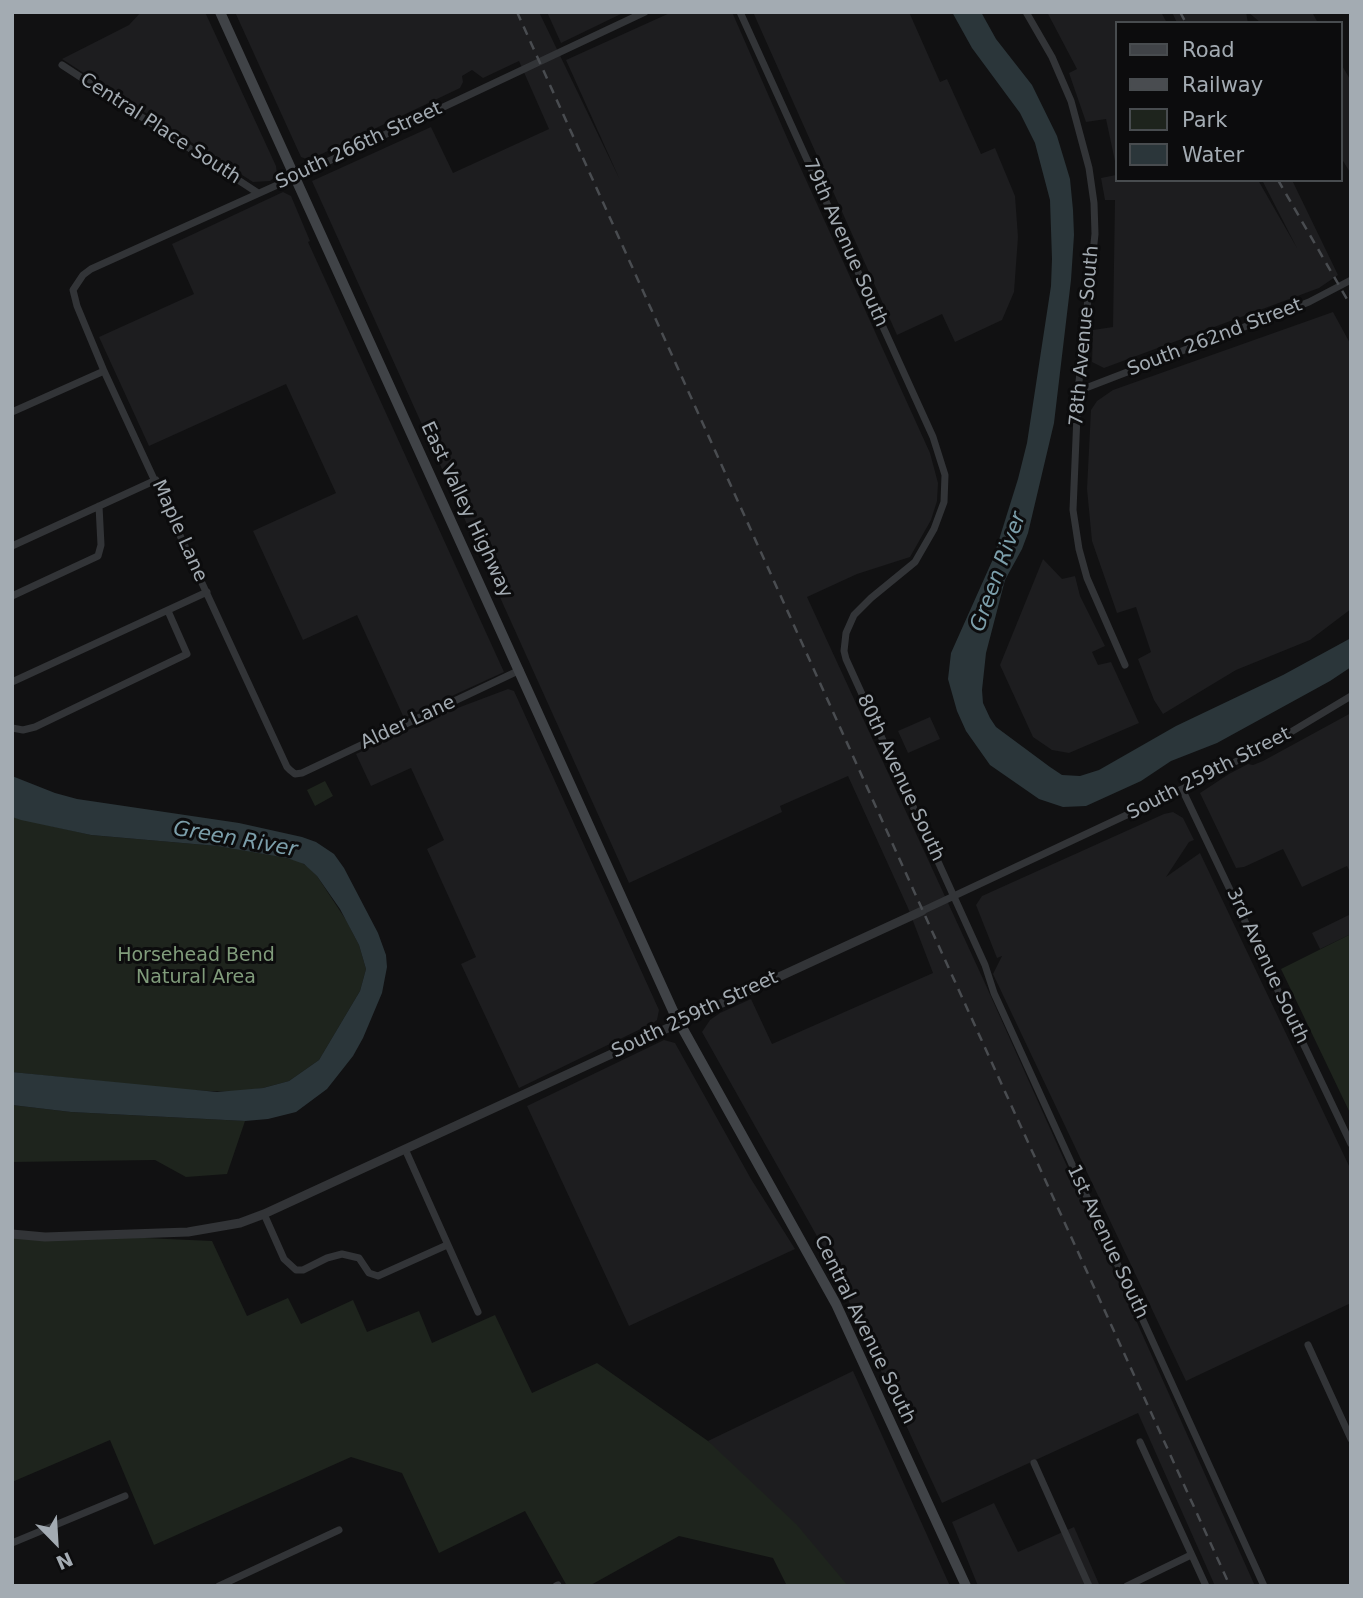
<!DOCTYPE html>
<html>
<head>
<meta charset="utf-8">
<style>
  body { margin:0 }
  #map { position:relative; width:1363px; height:1598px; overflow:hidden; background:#111112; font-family:"DejaVu Sans",sans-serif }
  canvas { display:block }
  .frame { position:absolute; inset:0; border:14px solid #a3abb2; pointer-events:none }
  .legend { position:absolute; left:1115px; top:21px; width:228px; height:161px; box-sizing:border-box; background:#0c0c0d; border:2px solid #484c4f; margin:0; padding:9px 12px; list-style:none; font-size:21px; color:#a3abb2 }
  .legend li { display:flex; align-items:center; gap:14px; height:35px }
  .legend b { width:35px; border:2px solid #484c4f }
  .north { position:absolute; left:21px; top:1507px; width:70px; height:70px; -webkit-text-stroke:5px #0c0c0d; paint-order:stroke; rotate:156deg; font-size:19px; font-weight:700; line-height:28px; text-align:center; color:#a3abb2 }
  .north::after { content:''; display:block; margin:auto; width:24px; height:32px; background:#a3abb2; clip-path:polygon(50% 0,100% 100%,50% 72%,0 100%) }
</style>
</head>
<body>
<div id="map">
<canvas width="1363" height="1598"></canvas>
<div class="frame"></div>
<ul class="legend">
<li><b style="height:9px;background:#404347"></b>Road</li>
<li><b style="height:9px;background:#494c50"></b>Railway</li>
<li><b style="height:19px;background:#1e241d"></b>Park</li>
<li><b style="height:19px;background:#2b363a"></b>Water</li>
</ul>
<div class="north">N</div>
</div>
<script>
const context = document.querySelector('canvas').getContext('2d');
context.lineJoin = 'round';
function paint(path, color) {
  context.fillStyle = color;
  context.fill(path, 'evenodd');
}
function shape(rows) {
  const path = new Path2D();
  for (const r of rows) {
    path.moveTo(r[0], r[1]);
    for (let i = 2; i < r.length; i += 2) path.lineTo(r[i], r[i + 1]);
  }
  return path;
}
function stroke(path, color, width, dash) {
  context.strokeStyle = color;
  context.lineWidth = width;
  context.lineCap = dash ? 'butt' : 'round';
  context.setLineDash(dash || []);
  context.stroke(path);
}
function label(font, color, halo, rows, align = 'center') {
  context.font = font + ' "DejaVu Sans",sans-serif';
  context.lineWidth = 6;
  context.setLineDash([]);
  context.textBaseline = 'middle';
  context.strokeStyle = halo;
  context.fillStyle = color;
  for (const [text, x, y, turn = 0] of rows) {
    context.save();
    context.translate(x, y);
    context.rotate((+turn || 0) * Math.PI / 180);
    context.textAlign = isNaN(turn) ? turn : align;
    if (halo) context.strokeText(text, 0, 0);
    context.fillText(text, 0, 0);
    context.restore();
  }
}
const built = shape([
  [141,12,205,12,276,166,277,175,270,181,253,182,62,59,129,25],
  [235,12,539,12,620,180,566,60,672,12,732,12,792,149,930,453,938,483,937,501,931,520,910,557,857,574,807,597,984,981,1255,1586,1215,1586,1138,1413,942,1503,827,1254,702,1032,710,1020,720,1013,751,999,772,1044,933,973,908,908,848,776,780,806,782,812,629,883,312,181,431,127,453,173,549,129,519,61,483,78,472,70,462,76,463,82,460,88,309,160,301,157],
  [547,12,625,12,561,43],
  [753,12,909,12,940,82,947,79,981,154,995,148,1015,196,1018,237,1014,292,1002,320,955,342,942,314,897,335],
  [1047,12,1161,12,1167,23,1116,23,1116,166,1106,119,1086,122,1069,73,1077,69],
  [1172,12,1246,12,1248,23,1177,23],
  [1248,12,1312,12,1318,23,1261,23],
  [1340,62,1351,81,1351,174,1340,156],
  [1116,175,1116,180,1258,180,1297,248,1262,180,1292,180,1338,275,1319,288,1104,368,1092,362,1093,330,1113,327,1115,200,1105,200,1101,178],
  [283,192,291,196,310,241,308,242,504,672,404,718,357,615,303,640,253,531,336,493,286,384,149,446,99,337,194,294,172,244],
  [1333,312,1351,345,1351,609,1310,640,1236,670,1163,714,1154,700,1138,659,1151,652,1136,607,1117,613,1092,541,1087,489,1091,410,1097,401,1113,390],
  [1043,559,1062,579,1075,576,1080,596,1105,646,1092,652,1098,665,1111,662,1139,723,1069,753,1052,750,1033,737,1000,665],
  [508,689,514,691,659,1010,657,1020,653,1023,519,1088,461,964,476,957,427,849,444,840,411,768,371,786,356,754,447,712],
  [1351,713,1351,874,1347,866,1302,887,1283,849,1244,867,1236,868,1200,793,1229,774,1248,764,1253,765,1263,761],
  [930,717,940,739,908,753,898,731],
  [1173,812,1183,818,1194,840,1189,842,1166,877,1200,853,1351,1170,1351,1303,1186,1381,993,974,1002,956,997,958,976,905,982,896,1164,814],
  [1351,914,1351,934,1320,949,1312,933],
  [664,1040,675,1043,751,1179,795,1249,629,1326,527,1106],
  [853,1371,950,1586,824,1586,708,1441],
  [994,1503,1018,1552,1074,1527,1099,1584,978,1586,952,1522]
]);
const green = shape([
  [325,781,333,796,315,806,307,790],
  [12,817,91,835,217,846,278,856,299,861,308,867,317,876,346,920,359,945,366,969,360,991,319,1060,289,1081,263,1088,236,1092,184,1090,12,1072],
  [1351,934,1351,1115,1281,969],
  [12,1105,71,1112,245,1121,227,1174,186,1177,155,1160,12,1162],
  [12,1232,212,1241,247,1316,288,1298,301,1324,353,1300,367,1332,419,1311,432,1343,495,1315,532,1393,597,1363,708,1441,797,1525,848,1586,787,1586,773,1558,679,1536,589,1586,567,1586,525,1511,439,1553,402,1473,351,1457,154,1545,110,1440,12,1482]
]);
const water = shape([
  [952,12,981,12,996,39,1032,85,1057,136,1070,179,1073,210,1074,235,1071,280,1054,423,1028,533,1022,549,1005,580,986,653,982,690,983,703,990,718,996,727,1050,767,1062,775,1080,776,1099,770,1176,726,1283,675,1351,638,1351,667,1330,681,1217,743,1171,761,1141,781,1086,806,1063,807,1039,799,990,765,966,731,957,711,948,679,951,653,993,559,1018,479,1027,443,1051,286,1052,259,1050,200,1035,143,1020,113,972,48],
  [12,776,55,793,77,799,239,823,302,837,316,842,334,854,344,868,378,933,386,955,387,967,382,993,363,1038,353,1056,327,1089,296,1112,268,1119,245,1121,71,1112,12,1105,12,1072,217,1092,263,1088,289,1081,319,1060,360,991,366,969,359,945,340,909,317,876,304,864,287,858,217,846,91,835,21,820,12,817]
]);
const minor = shape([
  [740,12,933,437,945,475,944,502,934,529,915,562,871,598,854,615,846,633,844,651,846,659,985,965,994,993,1264,1586],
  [1026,12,1052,57,1071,101,1089,168,1094,203,1095,234,1078,391,1073,510,1079,549,1087,578,1125,665],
  [62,65,258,193],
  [1078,391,1309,302,1351,280],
  [12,412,104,371],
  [12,546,156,480],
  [12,596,98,556,101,545,99,506],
  [520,670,302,773,295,774,290,770,287,767,104,371,77,306,73,290,83,275,91,269,295,177,645,12],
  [12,682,207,592],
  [12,728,23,730,35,727,187,654,168,611],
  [1182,789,1351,1144],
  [922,911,1182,789,1276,741,1351,696],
  [405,1149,478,1312],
  [264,1214,284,1259,296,1270,303,1270,327,1258,342,1254,359,1258,369,1273,378,1276,447,1245],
  [1308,1345,1351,1439],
  [1140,1442,1206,1586],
  [1034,1463,1089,1586],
  [12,1543,125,1496],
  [219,1586,339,1530],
  [556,1586,558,1585],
  [1127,1586,1191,1555]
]);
const tertiary = shape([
  [12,1234,45,1237,188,1232,240,1223,264,1214,922,911]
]);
const secondary = shape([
  [220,12,674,1013,836,1304,966,1586]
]);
const rail = shape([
  [517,12,941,951,1230,1586],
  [1180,12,1186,23],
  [1278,180,1351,306]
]);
const streetNames = [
  ["Central Place South",160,129,33],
  ["South 266th Street",359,146,-25],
  ["79th Avenue South",845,243,66],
  ["78th Avenue South",1085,336,-85],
  ["South 262nd Street",1215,338,-21],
  ["East Valley Highway",466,510,65],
  ["Maple Lane",179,531,66],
  ["Alder Lane",408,723,-25],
  ["South 259th Street",1209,774,-27],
  ["80th Avenue South",900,778,65],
  ["3rd Avenue South",1267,966,65],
  ["South 259th Street",695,1015,-25],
  ["1st Avenue South",1107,1242,65],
  ["Central Avenue South",864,1330,64]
];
const parkNames = [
  ["Horsehead Bend",196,956],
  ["Natural Area",196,978]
];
const waterNames = [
  ["Green River",999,572,-70],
  ["Green River",235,840,10]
];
paint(built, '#1d1d1f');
paint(green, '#1e241d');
paint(water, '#2b363a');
stroke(minor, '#323437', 7);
stroke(tertiary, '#323437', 9);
stroke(secondary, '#404347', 10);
stroke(rail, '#494c50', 2.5, [9, 7]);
label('19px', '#a3abb2', '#0c0c0d', streetNames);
label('19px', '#809c7b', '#0c0c0d', parkNames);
label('italic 21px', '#7c9fab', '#0c0c0d', waterNames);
</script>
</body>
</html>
